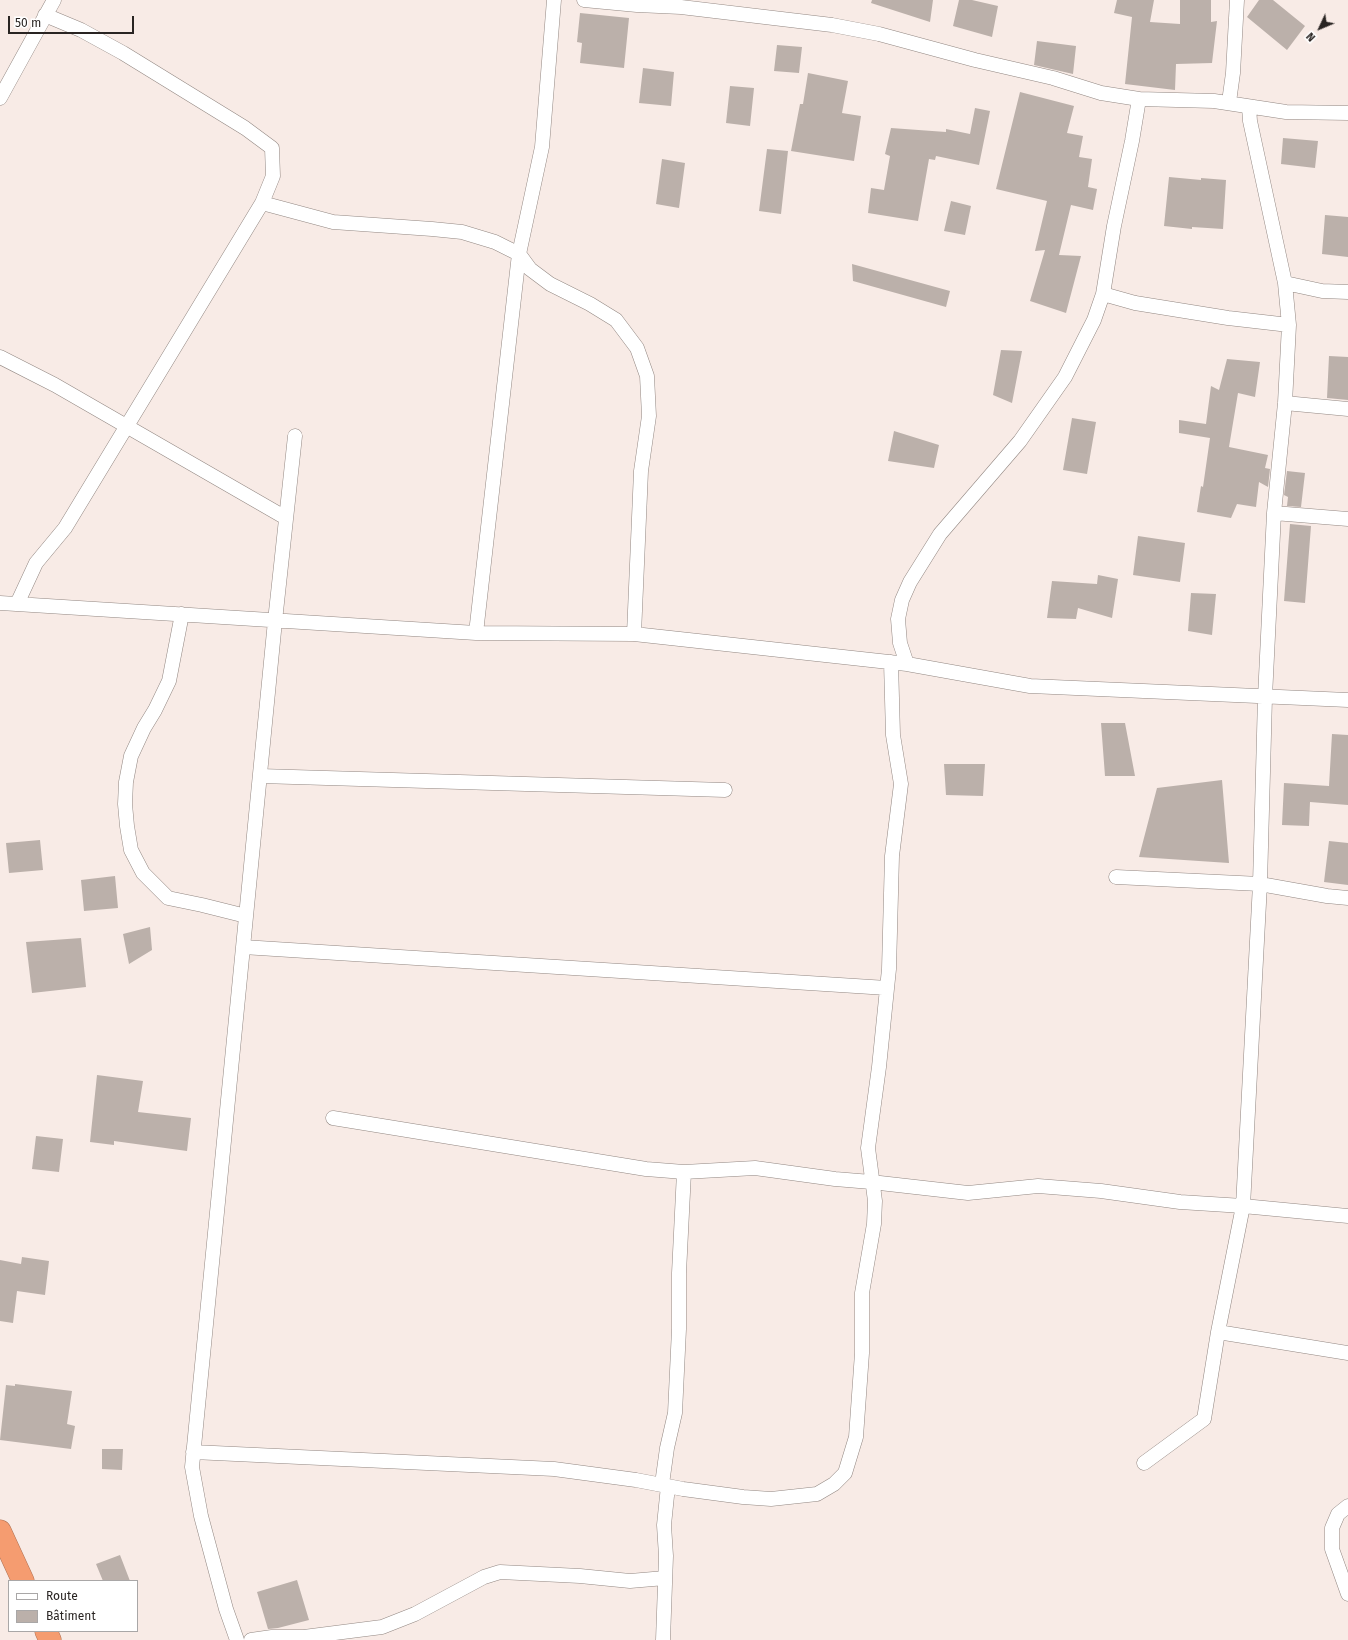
<!DOCTYPE html>
<html>
<head>
<meta charset="utf-8">
<style>
  body { margin:0 }
  #map { position:relative; width:1348px; height:1640px; overflow:hidden; background:#f8ebe6; font-family:"Fira Sans",sans-serif }
  canvas { display:block }
  .legend { position:absolute; left:8px; top:1580px; width:130px; height:52px; box-sizing:border-box; background:#fff; border:1px solid #a9a7a7; margin:0; padding:5px 7px; list-style:none; font-size:12px; color:#292422 }
  .legend li { display:flex; align-items:center; gap:8px; height:20px }
  .legend b { width:20px; border:1px solid #a9a7a7 }
  .north { position:absolute; left:1300px; top:8px; width:40px; height:40px; -webkit-text-stroke:3px #fff; paint-order:stroke; rotate:226deg; font-size:11px; font-weight:700; line-height:16px; text-align:center; color:#292422 }
  .north::after { content:''; display:block; margin:auto; width:14px; height:18px; background:#292422; clip-path:polygon(50% 0,100% 100%,50% 72%,0 100%) }
  .scale { position:absolute; left:8px; top:16px; width:126px; height:18px; box-sizing:border-box; border:2px solid #292422; border-top:0; padding-left:5px; font-size:12px; line-height:14px; white-space:nowrap; color:#292422; -webkit-text-stroke:3px #fff; paint-order:stroke }
</style>
</head>
<body>
<div id="map">
<canvas width="1348" height="1640"></canvas>
<ul class="legend">
<li><b style="height:5px;background:#fff"></b>Route</li>
<li><b style="height:11px;background:#bbb0aa"></b>Bâtiment</li>
</ul>
<div class="north">N</div>
<div class="scale">50 m</div>
</div>
<script>
const context = document.querySelector('canvas').getContext('2d');
context.lineJoin = 'round';
function paint(path, color) {
  context.fillStyle = color;
  context.fill(path, 'evenodd');
}
function shape(rows) {
  const path = new Path2D();
  for (const r of rows) {
    path.moveTo(r[0], r[1]);
    for (let i = 2; i < r.length; i += 2) path.lineTo(r[i], r[i + 1]);
  }
  return path;
}
function stroke(path, color, width, dash) {
  context.strokeStyle = color;
  context.lineWidth = width;
  context.lineCap = dash ? 'butt' : 'round';
  context.setLineDash(dash || []);
  context.stroke(path);
}
const building = shape([
  [872,0,933,0,930,22,871,3],
  [959,0,972,0,998,6,992,37,953,26],
  [1117,0,1154,0,1150,22,1180,24,1180,0,1211,0,1211,22,1217,21,1212,63,1176,64,1175,90,1125,84,1132,17,1114,13],
  [1259,0,1273,0,1305,26,1287,50,1247,17],
  [580,13,629,18,624,68,580,63,582,43,577,42],
  [1037,41,1076,46,1073,74,1034,65],
  [777,45,802,47,799,73,774,71],
  [643,68,674,72,671,106,639,103],
  [808,73,848,81,842,113,861,116,854,161,791,151,800,104,803,104],
  [730,86,754,88,750,126,726,123],
  [1020,92,1074,106,1067,133,1083,136,1079,157,1092,159,1088,187,1097,189,1093,210,1071,205,1059,255,1081,256,1066,313,1030,301,1045,250,1035,251,1047,201,996,189],
  [975,108,990,111,979,165,936,156,935,160,929,159,918,221,868,213,871,188,884,190,890,156,885,154,891,128,946,132,946,129,970,134],
  [1283,138,1318,141,1315,168,1281,164],
  [767,149,788,151,781,214,759,211],
  [662,159,685,163,679,208,656,204],
  [1169,177,1201,180,1201,178,1226,180,1223,229,1192,227,1192,229,1164,226],
  [951,201,971,206,965,235,944,231],
  [1325,215,1348,217,1348,257,1322,254],
  [852,264,950,291,946,307,853,281],
  [1001,350,1022,351,1012,403,993,395],
  [1329,356,1348,357,1348,400,1327,398],
  [1227,359,1260,362,1255,397,1238,393,1229,447,1268,455,1265,468,1270,469,1268,487,1259,482,1256,507,1237,504,1231,518,1197,512,1201,486,1203,487,1210,438,1179,433,1179,420,1206,424,1211,386,1219,390],
  [1072,418,1096,422,1087,474,1063,470],
  [894,431,939,445,934,468,888,461],
  [1287,471,1305,473,1301,507,1287,506,1288,497,1284,495],
  [1290,524,1311,526,1305,603,1284,601],
  [1138,536,1185,543,1180,582,1133,575],
  [1098,575,1118,579,1112,618,1078,608,1076,619,1047,618,1052,581,1097,584],
  [1191,593,1216,594,1212,635,1188,631],
  [1101,723,1125,723,1135,776,1105,776],
  [1332,734,1348,735,1348,805,1310,802,1309,826,1282,825,1284,783,1329,786],
  [944,764,985,764,983,796,946,795],
  [1222,780,1229,863,1139,857,1157,788],
  [40,840,43,870,9,873,6,843],
  [1329,841,1348,843,1348,885,1324,882],
  [115,876,118,908,84,911,81,880],
  [150,927,152,950,129,964,123,934],
  [81,938,86,987,32,993,26,942],
  [97,1075,143,1081,138,1112,191,1118,187,1151,114,1141,114,1145,90,1142],
  [36,1136,63,1139,59,1172,32,1169],
  [22,1257,49,1261,45,1295,17,1291,13,1323,0,1321,0,1260,21,1264],
  [15,1384,72,1391,67,1424,75,1426,71,1449,0,1440,6,1385,15,1386],
  [102,1449,123,1449,122,1470,102,1469],
  [120,1555,130,1581,103,1581,96,1564],
  [297,1580,309,1620,278,1628,268,1629,257,1592]
]);
const street = shape([
  [584,0,637,5,681,7,832,25,879,34,975,60,1053,78,1101,93,1139,99,1214,101,1286,112,1348,113],
  [0,98,54,0],
  [1229,102,1233,73,1237,0],
  [262,203,333,222,432,229,462,232,495,242,519,254,530,269,550,284,590,304,616,320,637,348,647,376,649,416,641,471,634,634],
  [1285,283,1322,291,1348,292],
  [1103,294,1135,303,1228,318,1289,325],
  [0,357,55,385,286,518],
  [1285,403,1348,409],
  [1274,513,1348,519],
  [0,603,476,633,634,634,907,664,1030,686,1348,700],
  [17,604,36,563,65,528,262,203,273,176,272,148,245,128,123,53,81,30,45,15],
  [182,614,169,681,155,710,144,728,131,756,126,782,125,804,127,826,131,850,143,873,168,898,202,905,246,916],
  [476,633,519,254,542,147,554,0],
  [907,664,900,643,898,619,902,600,910,582,940,534,1020,441,1065,377,1094,320,1103,294,1114,226,1132,141,1139,99],
  [260,776,725,790],
  [1116,877,1260,884,1327,896,1348,898],
  [243,947,887,988],
  [333,1118,646,1169,684,1172,755,1168,835,1179,871,1182,968,1193,1038,1186,1101,1191,1180,1202,1243,1206,1348,1216],
  [1218,1332,1348,1353],
  [193,1452,554,1469,636,1480,683,1489,743,1497,771,1499,817,1494,834,1484,845,1473,856,1437,862,1353,862,1293,874,1224,875,1201,868,1148,879,1067,889,969,892,856,901,784,893,735,891,662],
  [1144,1463,1204,1419,1218,1332,1243,1206,1260,884,1265,697,1274,513,1285,403,1289,325,1285,283,1250,121,1249,107],
  [662,1484,667,1448,675,1413,679,1329,679,1273,684,1172],
  [1348,1506,1338,1514,1332,1528,1332,1549,1348,1594],
  [237,1640,226,1609,201,1516,192,1467,275,621,295,436],
  [251,1640,272,1637,304,1637,382,1627,415,1614,484,1577,500,1572,580,1576,630,1581,665,1578],
  [663,1640,666,1556,664,1525,668,1486]
]);
const highway = shape([
  [0,1531,23,1581],
  [46,1631,50,1640]
]);
paint(building, '#bbb0aa');
stroke(street, '#928782', 15);
stroke(highway, '#ae7255', 23);
stroke(street, '#fff', 14);
stroke(highway, '#f59c70', 22);
</script>
</body>
</html>
